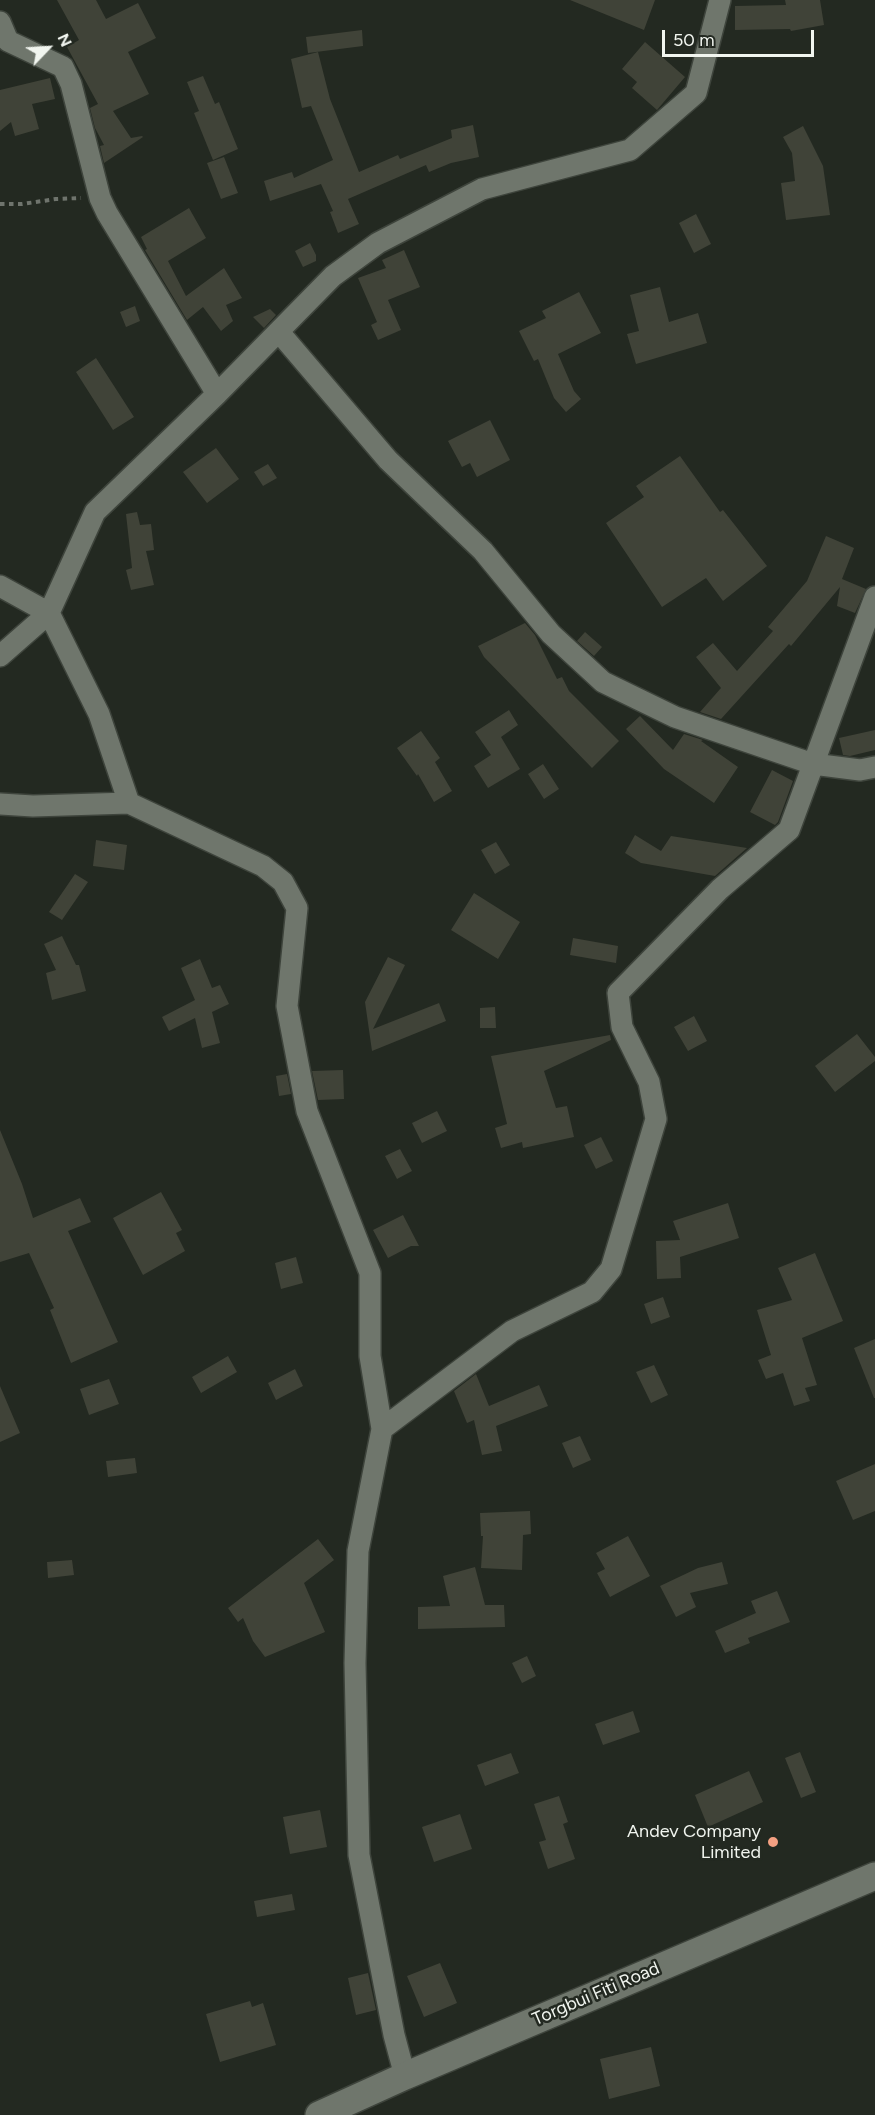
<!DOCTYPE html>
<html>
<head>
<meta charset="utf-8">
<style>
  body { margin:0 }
  #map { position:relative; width:875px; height:2115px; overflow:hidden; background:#232921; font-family:Figtree,sans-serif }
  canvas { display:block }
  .north { position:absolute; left:18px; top:18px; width:60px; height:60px; -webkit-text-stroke:4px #232921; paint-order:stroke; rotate:65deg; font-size:16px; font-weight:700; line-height:24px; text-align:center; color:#f1f5ef }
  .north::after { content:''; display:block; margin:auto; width:21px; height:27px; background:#f1f5ef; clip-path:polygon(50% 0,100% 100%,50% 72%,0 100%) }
  .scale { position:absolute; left:662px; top:30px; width:152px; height:27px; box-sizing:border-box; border:3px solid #f1f5ef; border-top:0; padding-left:8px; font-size:18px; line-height:21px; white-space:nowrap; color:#f1f5ef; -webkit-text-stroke:4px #232921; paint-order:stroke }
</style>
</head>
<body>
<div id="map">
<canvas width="875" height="2115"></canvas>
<div class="north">N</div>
<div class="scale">50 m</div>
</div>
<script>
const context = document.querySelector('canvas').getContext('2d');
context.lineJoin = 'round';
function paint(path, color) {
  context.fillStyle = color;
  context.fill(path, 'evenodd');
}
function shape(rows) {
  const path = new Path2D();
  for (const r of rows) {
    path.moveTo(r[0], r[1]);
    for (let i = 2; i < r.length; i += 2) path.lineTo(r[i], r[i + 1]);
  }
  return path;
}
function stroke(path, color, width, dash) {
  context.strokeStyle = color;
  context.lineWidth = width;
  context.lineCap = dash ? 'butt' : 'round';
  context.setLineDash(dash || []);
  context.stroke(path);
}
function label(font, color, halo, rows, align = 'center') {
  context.font = font + ' Figtree,sans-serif';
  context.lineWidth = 5;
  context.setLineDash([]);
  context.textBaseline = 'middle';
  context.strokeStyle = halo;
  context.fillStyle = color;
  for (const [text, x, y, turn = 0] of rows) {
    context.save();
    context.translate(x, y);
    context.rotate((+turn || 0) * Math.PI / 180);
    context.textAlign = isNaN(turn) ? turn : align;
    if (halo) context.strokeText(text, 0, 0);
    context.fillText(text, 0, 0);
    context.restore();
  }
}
const building = shape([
  [57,0,96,0,106,19,138,3,156,38,128,52,149,94,113,111,131,138,142,136,143,137,104,163,100,146,104,145,95,128,90,108,98,104,67,47,79,40],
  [570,0,655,0,644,30],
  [785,0,820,0,824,25,791,31,790,29,735,30,735,6,786,5],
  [362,30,363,46,308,53,306,37],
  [645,42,685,77,657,110,632,88,637,82,622,69],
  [318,52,330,99,359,172,398,155,400,159,452,138,451,130,473,125,479,157,451,163,429,172,426,165,348,199,359,224,338,233,330,212,333,211,321,184,270,201,264,181,292,172,294,178,333,160,311,106,302,108,291,59],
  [203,76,215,104,219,102,238,149,213,160,194,113,199,111,187,82],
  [50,78,55,99,32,104,39,129,15,136,11,122,0,131,0,90],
  [803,126,823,166,830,215,786,220,781,183,795,181,792,153,783,137],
  [224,157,238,193,221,199,207,163],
  [189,208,206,238,168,261,186,296,224,268,242,298,226,305,233,321,221,331,203,307,187,320,145,250,147,249,141,237],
  [696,214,711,244,694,253,679,223],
  [310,243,316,255,316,261,303,267,295,251],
  [404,250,420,287,388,300,401,330,378,340,371,325,377,322,358,278,386,268,382,260],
  [660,287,669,322,698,313,707,343,636,364,627,334,639,331,630,295],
  [579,292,601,333,558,354,574,391,581,399,566,412,554,398,538,359,534,361,519,331,546,318,542,311],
  [135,306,140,321,126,327,120,312],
  [270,309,276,315,264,328,253,317],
  [96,358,134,417,113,430,76,372],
  [490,420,510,460,477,477,470,463,462,467,448,441],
  [216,448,239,479,207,503,183,472],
  [680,456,720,512,723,510,767,566,723,601,706,578,662,607,606,523,644,497,636,486],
  [268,464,277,478,263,486,254,472],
  [137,512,140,525,151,524,154,550,146,551,154,585,131,590,126,570,132,568,126,514],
  [826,536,854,548,842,579,866,589,855,613,837,606,840,587,791,646,789,644,721,719,700,712,721,688,696,657,713,643,737,671,773,631,768,627,807,581],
  [525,623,535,635,557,679,562,677,569,691,619,741,592,768,484,657,478,646],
  [585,632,602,647,594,656,577,641],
  [509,710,518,725,501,737,520,769,488,788,474,766,491,755,475,732],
  [640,716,673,750,684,734,703,740,701,741,738,767,714,803,664,769,626,729],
  [875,730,875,750,850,756,843,755,839,738],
  [421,731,440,758,435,762,452,791,434,802,418,774,417,776,397,748],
  [543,764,559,789,544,799,528,774],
  [772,770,793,781,778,822,775,825,750,812],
  [635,835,661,851,671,836,747,848,715,876,641,863,625,853],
  [96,840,127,845,124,870,93,866],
  [496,842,510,865,495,874,481,850],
  [75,874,88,882,62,920,49,912],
  [474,893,520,922,498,959,451,930],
  [62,936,76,965,79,965,86,991,52,1000,46,973,56,970,44,944],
  [573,938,618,946,616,963,570,955],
  [388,957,405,965,373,1029,439,1003,446,1021,372,1051,365,1002],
  [200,959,212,988,220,985,229,1004,212,1012,220,1043,202,1048,195,1018,169,1031,162,1017,195,1000,181,968],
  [495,1007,496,1028,480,1028,480,1008],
  [694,1016,707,1041,688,1051,674,1027],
  [857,1034,875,1057,875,1061,835,1092,815,1066],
  [610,1035,611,1040,544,1071,556,1108,567,1106,574,1137,523,1148,522,1142,501,1148,495,1128,507,1124,491,1056],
  [343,1070,344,1099,318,1100,312,1071],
  [287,1074,291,1094,279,1096,276,1076],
  [437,1111,447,1131,422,1143,412,1123],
  [0,1130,22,1184,33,1218,80,1198,91,1222,68,1231,118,1342,71,1363,50,1310,54,1308,29,1253,0,1262],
  [601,1137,613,1161,596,1169,584,1145],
  [400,1149,412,1171,397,1179,385,1156],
  [161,1192,182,1230,176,1233,185,1251,143,1275,113,1218],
  [728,1203,739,1238,680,1257,681,1278,657,1279,656,1241,680,1240,673,1221],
  [403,1215,419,1246,411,1246,388,1258,373,1230],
  [815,1253,843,1321,802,1338,817,1385,805,1388,810,1401,794,1406,783,1373,766,1379,758,1360,771,1355,757,1310,792,1300,778,1268],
  [296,1257,303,1283,281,1289,275,1263],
  [663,1297,670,1317,651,1324,644,1304],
  [875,1339,875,1398,874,1398,854,1348],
  [228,1356,237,1372,201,1393,192,1377],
  [654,1365,668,1395,651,1403,636,1372],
  [295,1369,303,1386,276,1400,268,1383],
  [476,1374,489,1406,539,1385,548,1406,496,1426,502,1451,482,1455,474,1420,467,1423,454,1391],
  [109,1379,119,1404,89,1415,80,1389],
  [0,1386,20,1433,0,1442],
  [580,1436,591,1460,573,1468,562,1443],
  [135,1458,137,1473,108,1477,106,1461],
  [875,1464,875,1511,853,1520,836,1481],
  [530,1511,531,1534,523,1535,522,1570,481,1568,483,1536,481,1536,480,1513],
  [628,1536,650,1576,610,1597,597,1573,605,1569,596,1553],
  [318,1539,334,1560,304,1583,325,1632,265,1657,253,1641,243,1618,238,1622,228,1608],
  [72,1560,74,1575,48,1578,47,1562],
  [722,1562,728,1584,690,1593,696,1607,676,1617,660,1586,698,1568],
  [475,1567,485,1605,504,1605,505,1627,418,1629,418,1607,450,1606,443,1576],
  [777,1591,790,1622,748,1638,750,1643,725,1653,715,1631,756,1613,751,1601],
  [527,1656,536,1676,522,1683,512,1663],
  [633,1711,640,1732,603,1745,595,1724],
  [800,1752,816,1792,801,1798,785,1758],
  [511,1753,519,1773,485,1786,477,1765],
  [749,1771,763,1802,708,1827,695,1795],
  [559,1796,568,1822,563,1824,575,1859,548,1869,539,1842,546,1840,534,1804],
  [320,1810,327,1847,290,1854,283,1817],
  [460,1814,472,1849,434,1862,422,1827],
  [292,1894,295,1910,257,1917,254,1901],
  [440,1963,457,2003,424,2017,407,1976],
  [368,1973,376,2010,356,2015,348,1978],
  [250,2001,252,2007,263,2003,276,2045,220,2062,206,2014],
  [651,2047,660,2086,609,2099,600,2059]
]);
const path = shape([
  [0,204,22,204,56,199,81,198]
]);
const minor = shape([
  [0,22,8,41,63,67,71,84,100,198,107,213,217,394],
  [279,332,388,460,483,551,551,634,603,682,675,717,813,764,860,770,875,767],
  [0,586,49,613,0,656],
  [0,804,33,806,129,803],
  [382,1429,370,1356,370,1273,307,1111,287,1006,297,908,283,882,263,866,129,803,99,714,49,613,95,512,217,394,333,276,378,243,482,189,630,150,696,93,720,0],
  [405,2076,394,2035,359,1855,355,1663,358,1551,382,1429,512,1331,592,1292,611,1269,656,1119,649,1082,622,1027,618,993,720,889,789,830,875,597]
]);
const tertiary = shape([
  [319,2115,405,2076,875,1876]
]);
const markers = [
  [773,1842,6,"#f3a082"]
];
const poiNames = [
  ["Andev Company",761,1832],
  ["Limited",761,1853]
];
const streetNames = [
  ["Torgbui Fiti Road",596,1994,-23]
];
paint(building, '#404338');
stroke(minor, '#3e443c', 24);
stroke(tertiary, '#3e443c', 30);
stroke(path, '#6f746d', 4, [4.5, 4.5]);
stroke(minor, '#6f766c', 21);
stroke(tertiary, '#6f766c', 27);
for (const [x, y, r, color] of markers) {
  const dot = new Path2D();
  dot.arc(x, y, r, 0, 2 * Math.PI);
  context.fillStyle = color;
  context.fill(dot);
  stroke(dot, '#232921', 2);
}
label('18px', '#f1f5ef', '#232921', poiNames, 'right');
label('18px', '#f1f5ef', '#232921', streetNames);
</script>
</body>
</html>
